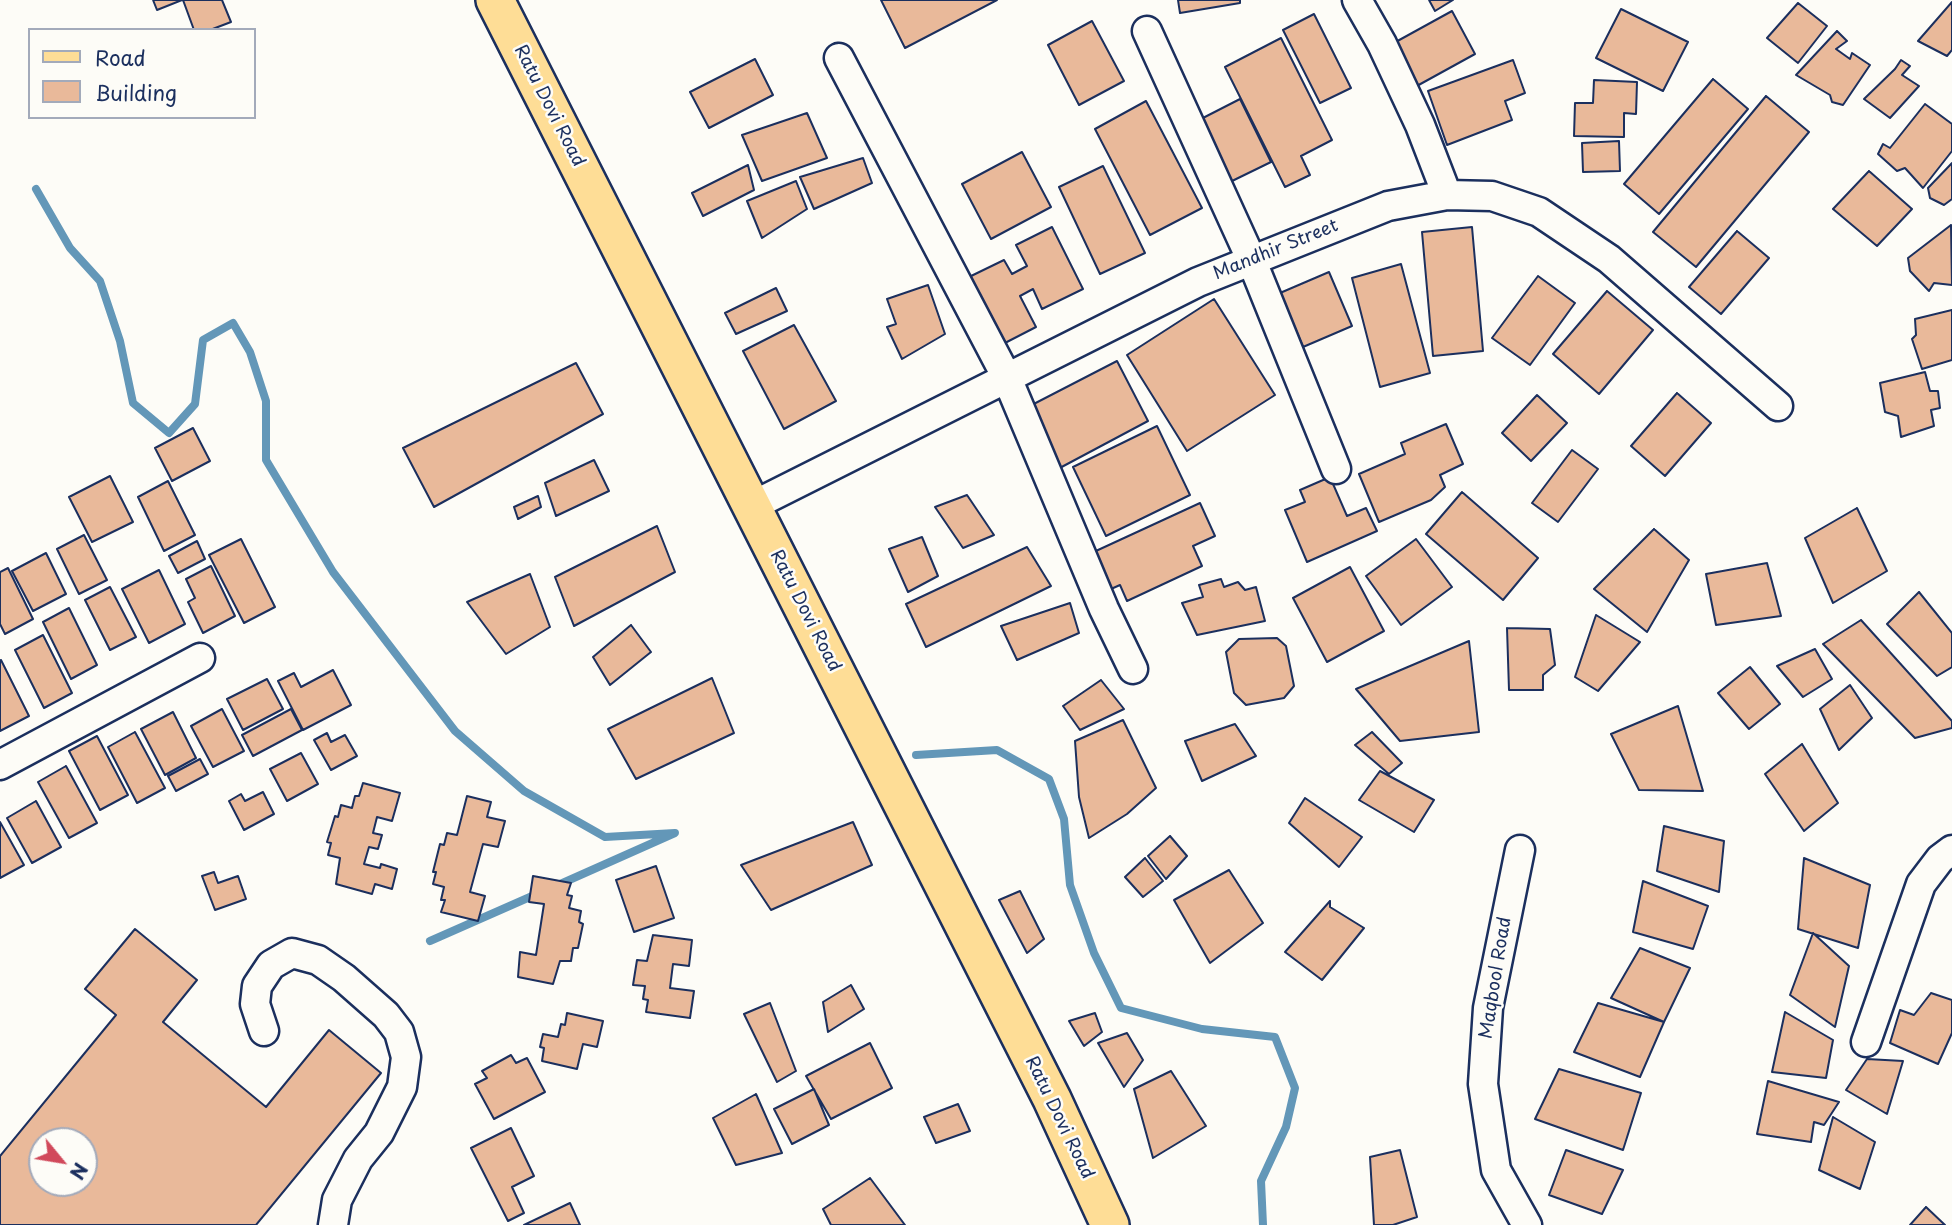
<!DOCTYPE html>
<html>
<head>
<meta charset="utf-8">
<style>
  body { margin:0 }
  #map { position:relative; width:1952px; height:1225px; overflow:hidden; background:#fdfcf7; font-family:"Playpen Sans",sans-serif }
  canvas { display:block }
  .legend { position:absolute; left:28px; top:28px; width:228px; height:91px; box-sizing:border-box; background:#fdfcf7; border:2px solid #a3aaba; margin:0; padding:9px 12px; list-style:none; font-size:21px; color:#1b2f5e }
  .legend li { display:flex; align-items:center; gap:14px; height:35px }
  .legend b { width:35px; border:2px solid #a3aaba }
  .north { position:absolute; left:28px; top:1127px; width:70px; height:70px; box-sizing:border-box; background:#fdfcf7; border:2px solid #a3aaba; border-radius:50%; rotate:120deg; font-size:19px; font-weight:700; line-height:28px; text-align:center; color:#1b2f5e }
  .north::after { content:''; display:block; margin:auto; width:24px; height:32px; background:#d1495b; clip-path:polygon(50% 0,100% 100%,50% 72%,0 100%) }
</style>
</head>
<body>
<div id="map">
<canvas width="1952" height="1225"></canvas>
<ul class="legend">
<li><b style="height:9px;background:#fedd96"></b>Road</li>
<li><b style="height:19px;background:#e9b99a"></b>Building</li>
</ul>
<div class="north">N</div>
</div>
<script>
const context = document.querySelector('canvas').getContext('2d');
context.lineJoin = 'round';
function shape(rows) {
  const path = new Path2D();
  for (const r of rows) {
    path.moveTo(r[0], r[1]);
    for (let i = 2; i < r.length; i += 2) path.lineTo(r[i], r[i + 1]);
  }
  return path;
}
function stroke(path, color, width, dash) {
  context.strokeStyle = color;
  context.lineWidth = width;
  context.lineCap = dash ? 'butt' : 'round';
  context.setLineDash(dash || []);
  context.stroke(path);
}
function paint(path, color) {
  context.fillStyle = color;
  context.fill(path, 'evenodd');
}
function label(font, color, halo, rows, align = 'center') {
  context.font = font + ' "Playpen Sans",sans-serif';
  context.lineWidth = 5;
  context.setLineDash([]);
  context.textBaseline = 'middle';
  context.strokeStyle = halo;
  context.fillStyle = color;
  for (const [text, x, y, turn = 0] of rows) {
    context.save();
    context.translate(x, y);
    context.rotate((+turn || 0) * Math.PI / 180);
    context.textAlign = isNaN(turn) ? turn : align;
    if (halo) context.strokeText(text, 0, 0);
    context.fillText(text, 0, 0);
    context.restore();
  }
}
const stream = shape([
  [36,189,70,248,100,281,120,341,133,403,169,433,195,404,203,340,233,323,250,352,266,401,266,460,333,572,455,731,524,791,605,837,675,833,558,885],
  [916,755,997,750,1049,779,1064,819,1070,885,1094,953,1121,1008,1202,1029,1275,1037,1295,1088,1286,1127,1261,1181,1263,1225],
  [430,941,539,893]
]);
const building = shape([
  [153,0,182,0,157,10,153,0],
  [183,0,222,0,231,22,210,30,194,30,183,0],
  [881,0,997,0,905,48,881,0],
  [1178,0,1240,0,1240,3,1180,13,1178,0],
  [1429,0,1453,0,1435,11,1429,0],
  [1952,2,1952,50,1947,56,1918,41,1952,2],
  [1798,3,1827,26,1798,63,1767,38,1798,3],
  [1621,9,1688,42,1663,91,1596,58,1621,9],
  [1452,11,1475,54,1415,87,1392,44,1452,11],
  [1314,14,1351,88,1320,103,1283,30,1314,14],
  [1092,21,1124,81,1079,105,1048,45,1092,21],
  [1837,31,1847,41,1836,49,1850,59,1852,53,1870,65,1843,105,1832,102,1830,95,1796,75,1837,31],
  [1281,38,1332,140,1301,156,1310,175,1285,187,1225,67,1281,38],
  [755,59,773,95,709,128,690,92,755,59],
  [1513,60,1525,93,1505,101,1512,120,1447,145,1428,91,1513,60],
  [1901,60,1910,66,1902,75,1919,86,1890,118,1864,99,1895,69,1901,60],
  [1713,79,1748,109,1659,214,1624,184,1713,79],
  [1594,80,1637,82,1636,114,1624,113,1624,137,1574,136,1575,103,1593,103,1594,80],
  [1766,96,1809,132,1696,267,1653,232,1766,96],
  [1240,99,1271,162,1230,182,1199,120,1240,99],
  [1146,101,1202,208,1150,235,1095,129,1146,101],
  [1925,104,1952,124,1952,151,1923,188,1905,168,1897,171,1878,154,1883,144,1890,148,1925,104],
  [807,113,827,158,762,181,742,135,807,113],
  [1619,141,1620,171,1583,172,1582,143,1619,141],
  [1022,152,1051,207,991,239,962,184,1022,152],
  [863,158,872,183,814,209,800,177,863,158],
  [1952,163,1952,199,1944,205,1930,198,1928,188,1952,163],
  [748,165,754,190,703,216,692,193,748,165],
  [1103,166,1145,253,1100,274,1059,187,1103,166],
  [1869,171,1912,209,1877,246,1833,209,1869,171],
  [796,181,807,209,762,238,747,201,796,181],
  [1951,225,1952,285,1934,283,1929,291,1910,271,1908,258,1951,225],
  [1052,227,1083,289,1042,309,1033,289,1020,296,1036,327,1003,344,969,277,1004,260,1012,274,1027,266,1016,245,1052,227],
  [1472,227,1483,351,1433,356,1422,232,1472,227],
  [1737,231,1769,258,1721,314,1689,287,1737,231],
  [1401,264,1430,373,1380,387,1352,278,1401,264],
  [1329,272,1352,326,1303,347,1280,293,1329,272],
  [1538,276,1575,303,1530,365,1492,338,1538,276],
  [928,285,945,334,902,359,887,327,896,324,887,299,928,285],
  [776,288,787,311,736,334,725,313,776,288],
  [1607,291,1653,330,1599,394,1553,354,1607,291],
  [1214,299,1275,395,1187,451,1127,355,1214,299],
  [1952,310,1952,360,1922,369,1912,339,1916,335,1915,319,1952,310],
  [794,325,836,401,784,429,743,351,794,325],
  [1117,361,1148,421,1056,470,1024,409,1117,361],
  [576,363,603,414,434,507,403,448,576,363],
  [1925,372,1930,391,1938,391,1940,408,1931,410,1934,426,1901,437,1898,416,1885,412,1880,383,1925,372],
  [1677,393,1711,423,1665,476,1631,446,1677,393],
  [1537,395,1567,423,1531,461,1502,433,1537,395],
  [1446,424,1463,464,1440,475,1445,487,1431,500,1379,522,1359,474,1405,454,1401,443,1446,424],
  [1157,426,1190,495,1106,536,1073,467,1157,426],
  [193,428,210,461,172,481,155,448,193,428],
  [1572,450,1598,469,1558,522,1532,503,1572,450],
  [594,460,609,491,556,516,545,483,594,460],
  [110,476,133,522,92,542,69,497,110,476],
  [1330,477,1347,516,1366,508,1377,531,1307,562,1285,510,1305,502,1300,490,1330,477],
  [168,481,195,535,164,551,138,497,168,481],
  [1462,492,1538,558,1503,600,1426,534,1462,492],
  [967,495,994,535,963,548,935,507,967,495],
  [538,496,541,507,518,519,514,507,538,496],
  [1200,503,1215,536,1193,546,1202,566,1127,601,1120,585,1102,593,1085,556,1200,503],
  [1857,508,1887,571,1833,603,1805,538,1857,508],
  [657,526,675,572,574,626,555,577,657,526],
  [1654,529,1689,560,1647,632,1594,589,1654,529],
  [84,535,107,580,79,594,57,549,84,535],
  [922,537,938,576,908,592,889,549,922,537],
  [241,539,275,607,244,623,209,555,241,539],
  [1416,539,1452,587,1401,625,1366,576,1416,539],
  [197,541,205,559,178,573,169,556,197,541],
  [1027,547,1051,586,926,647,906,604,1027,547],
  [46,553,66,594,33,611,12,571,46,553],
  [1767,563,1781,616,1716,625,1706,574,1767,563],
  [211,566,235,616,203,633,188,602,195,598,186,579,211,566],
  [1350,567,1384,631,1327,662,1293,598,1350,567],
  [8,568,33,619,5,634,0,624,0,572,8,568],
  [159,570,185,624,149,643,122,589,159,570],
  [530,574,550,627,506,654,467,602,530,574],
  [1221,579,1224,587,1238,582,1245,590,1256,587,1265,621,1197,635,1182,603,1203,597,1199,585,1221,579],
  [110,587,136,637,110,650,85,600,110,587],
  [1919,592,1952,633,1952,667,1937,676,1887,624,1919,592],
  [1070,603,1079,633,1017,660,1001,626,1070,603],
  [69,608,97,665,71,679,43,622,69,608],
  [1596,615,1640,642,1598,691,1575,677,1596,615],
  [1861,620,1952,721,1952,728,1915,738,1823,644,1861,620],
  [631,625,651,652,610,685,593,657,631,625],
  [1507,628,1550,629,1555,665,1543,675,1543,690,1509,690,1507,628],
  [43,635,72,693,44,708,15,650,43,635],
  [1277,638,1286,646,1294,686,1284,698,1246,705,1234,693,1226,652,1239,639,1277,638],
  [1469,641,1479,732,1400,741,1356,689,1469,641],
  [1815,649,1832,679,1803,697,1777,666,1815,649],
  [1,660,29,716,0,731,0,661,1,660],
  [1750,667,1780,704,1749,729,1718,693,1750,667],
  [333,670,351,705,303,730,278,681,294,673,301,687,333,670],
  [712,678,734,733,636,779,608,729,712,678],
  [267,679,283,709,243,730,227,699,267,679],
  [1101,680,1124,709,1080,730,1063,706,1101,680],
  [1850,685,1872,718,1839,750,1820,709,1850,685],
  [1678,706,1703,791,1639,790,1611,734,1678,706],
  [222,709,244,751,213,767,191,726,222,709],
  [291,709,302,730,253,756,242,735,291,709],
  [173,712,196,758,165,775,141,729,173,712],
  [1123,720,1156,788,1127,814,1089,838,1079,797,1075,741,1123,720],
  [1235,724,1256,756,1202,781,1185,741,1235,724],
  [135,732,165,788,137,803,108,747,135,732],
  [1372,732,1402,763,1389,774,1355,745,1372,732],
  [327,733,331,742,345,735,357,756,331,770,314,740,327,733],
  [97,736,128,795,100,810,69,751,97,736],
  [1802,744,1838,803,1804,831,1765,774,1802,744],
  [301,753,318,784,287,801,270,769,301,753],
  [200,759,208,774,176,791,168,776,200,759],
  [66,766,97,823,69,838,38,782,66,766],
  [1380,771,1434,800,1414,832,1359,800,1380,771],
  [363,783,400,793,392,821,377,817,373,833,382,835,378,849,369,847,364,864,380,868,381,864,397,869,392,889,375,884,372,894,336,884,340,858,328,855,331,843,327,842,335,816,338,817,341,805,352,808,355,796,359,796,363,783],
  [263,792,274,814,244,830,229,801,241,794,245,801,263,792],
  [467,796,491,802,487,817,505,821,498,847,483,844,470,892,485,896,478,921,441,912,445,900,441,900,444,887,433,884,436,872,433,872,440,844,444,845,447,833,457,835,467,796],
  [1305,798,1362,837,1339,867,1289,823,1305,798],
  [36,801,61,847,32,863,7,818,36,801],
  [0,822,24,865,0,878,0,822],
  [853,822,872,865,771,910,741,865,853,822],
  [1664,826,1724,841,1719,892,1657,871,1664,826],
  [1170,836,1187,856,1166,879,1148,856,1170,836],
  [1145,858,1163,881,1143,897,1125,877,1145,858],
  [1804,858,1870,885,1858,948,1798,929,1804,858],
  [656,866,674,918,634,932,616,880,656,866],
  [1229,870,1263,923,1210,963,1174,900,1229,870],
  [214,872,218,883,238,876,246,899,215,910,202,876,214,872],
  [533,876,571,883,567,895,572,896,569,908,581,911,579,922,583,924,578,948,573,948,571,961,560,961,553,984,518,977,520,952,536,955,544,904,529,902,533,876],
  [1643,881,1708,906,1693,949,1633,932,1643,881],
  [1020,891,1044,939,1027,953,999,900,1020,891],
  [1330,901,1330,907,1364,928,1322,980,1285,952,1330,901],
  [135,929,197,980,163,1022,266,1107,329,1030,381,1073,256,1225,0,1225,0,1156,116,1015,85,989,135,929],
  [42,1141,84,1141,84,1183,42,1183,42,1141],
  [1813,933,1849,966,1835,1027,1790,995,1813,933],
  [653,935,692,940,689,966,673,964,670,988,694,991,690,1018,646,1012,648,1000,643,999,645,986,633,985,637,960,647,961,653,935],
  [1640,948,1690,968,1664,1022,1611,998,1640,948],
  [851,985,864,1009,828,1032,823,1002,851,985],
  [1931,993,1952,1000,1952,1033,1938,1064,1890,1043,1900,1010,1914,1015,1931,993],
  [770,1003,796,1071,777,1082,744,1014,770,1003],
  [1598,1003,1664,1022,1640,1077,1574,1052,1598,1003],
  [1785,1012,1833,1040,1826,1078,1772,1072,1785,1012],
  [567,1013,603,1021,597,1047,583,1044,577,1069,542,1061,544,1048,540,1047,543,1034,558,1037,561,1024,565,1025,567,1013],
  [1095,1013,1102,1032,1084,1046,1069,1021,1095,1013],
  [1127,1033,1143,1060,1124,1087,1098,1043,1127,1033],
  [870,1043,892,1088,831,1119,806,1076,870,1043],
  [511,1055,516,1063,527,1058,545,1092,494,1119,475,1084,487,1078,482,1071,511,1055],
  [1867,1059,1903,1061,1887,1114,1846,1090,1867,1059],
  [1559,1069,1641,1093,1623,1150,1535,1119,1559,1069],
  [1171,1071,1206,1126,1153,1158,1134,1089,1171,1071],
  [1768,1081,1839,1102,1824,1125,1814,1122,1811,1142,1757,1134,1768,1081],
  [814,1089,829,1125,792,1144,774,1109,814,1089],
  [756,1094,782,1153,736,1165,713,1118,756,1094],
  [958,1104,970,1131,936,1143,924,1117,958,1104],
  [1833,1117,1875,1142,1860,1189,1819,1170,1833,1117],
  [511,1128,534,1176,512,1187,524,1213,508,1221,471,1148,511,1128],
  [1400,1150,1417,1217,1393,1225,1374,1225,1370,1157,1400,1150],
  [1566,1150,1623,1170,1602,1214,1549,1195,1566,1150],
  [870,1178,905,1225,831,1225,823,1209,870,1178],
  [570,1203,580,1225,524,1225,570,1203],
  [1926,1207,1945,1225,1910,1225,1926,1207]
]);
const minor = shape([
  [1357,0,1382,44,1420,125,1447,195],
  [1147,31,1251,259,1336,469],
  [839,58,1007,378,1104,609,1133,669],
  [752,506,1198,282,1388,206,1447,195,1492,196,1539,212,1609,259,1778,406],
  [0,765,200,658],
  [1520,850,1488,1008,1483,1084,1496,1170,1527,1225],
  [264,1031,255,1004,257,986,271,965,292,953,318,960,344,978,386,1015,399,1032,406,1057,402,1087,379,1133,358,1159,337,1200,333,1225],
  [1866,1042,1921,884,1940,859,1952,850]
]);
const major = shape([
  [495,0,1052,1099,1110,1225]
]);
const streetNames = [
  ["Ratu Dovi Road",549,106,63],
  ["Mandhir Street",1276,250,-22],
  ["Ratu Dovi Road",805,611,63],
  ["Maqbool Road",1496,978,-81],
  ["Ratu Dovi Road",1059,1118,64]
];
stroke(stream, '#6397b8', 8);
paint(building, '#e9b99a');
stroke(building, '#1b2f5e', 2);
stroke(minor, '#1b2f5e', 33);
stroke(major, '#1b2f5e', 42);
stroke(minor, '#fdfcf7', 28);
stroke(major, '#fedd96', 37);
label('18px', '#1b2f5e', '#fdfcf7', streetNames);
</script>
</body>
</html>
